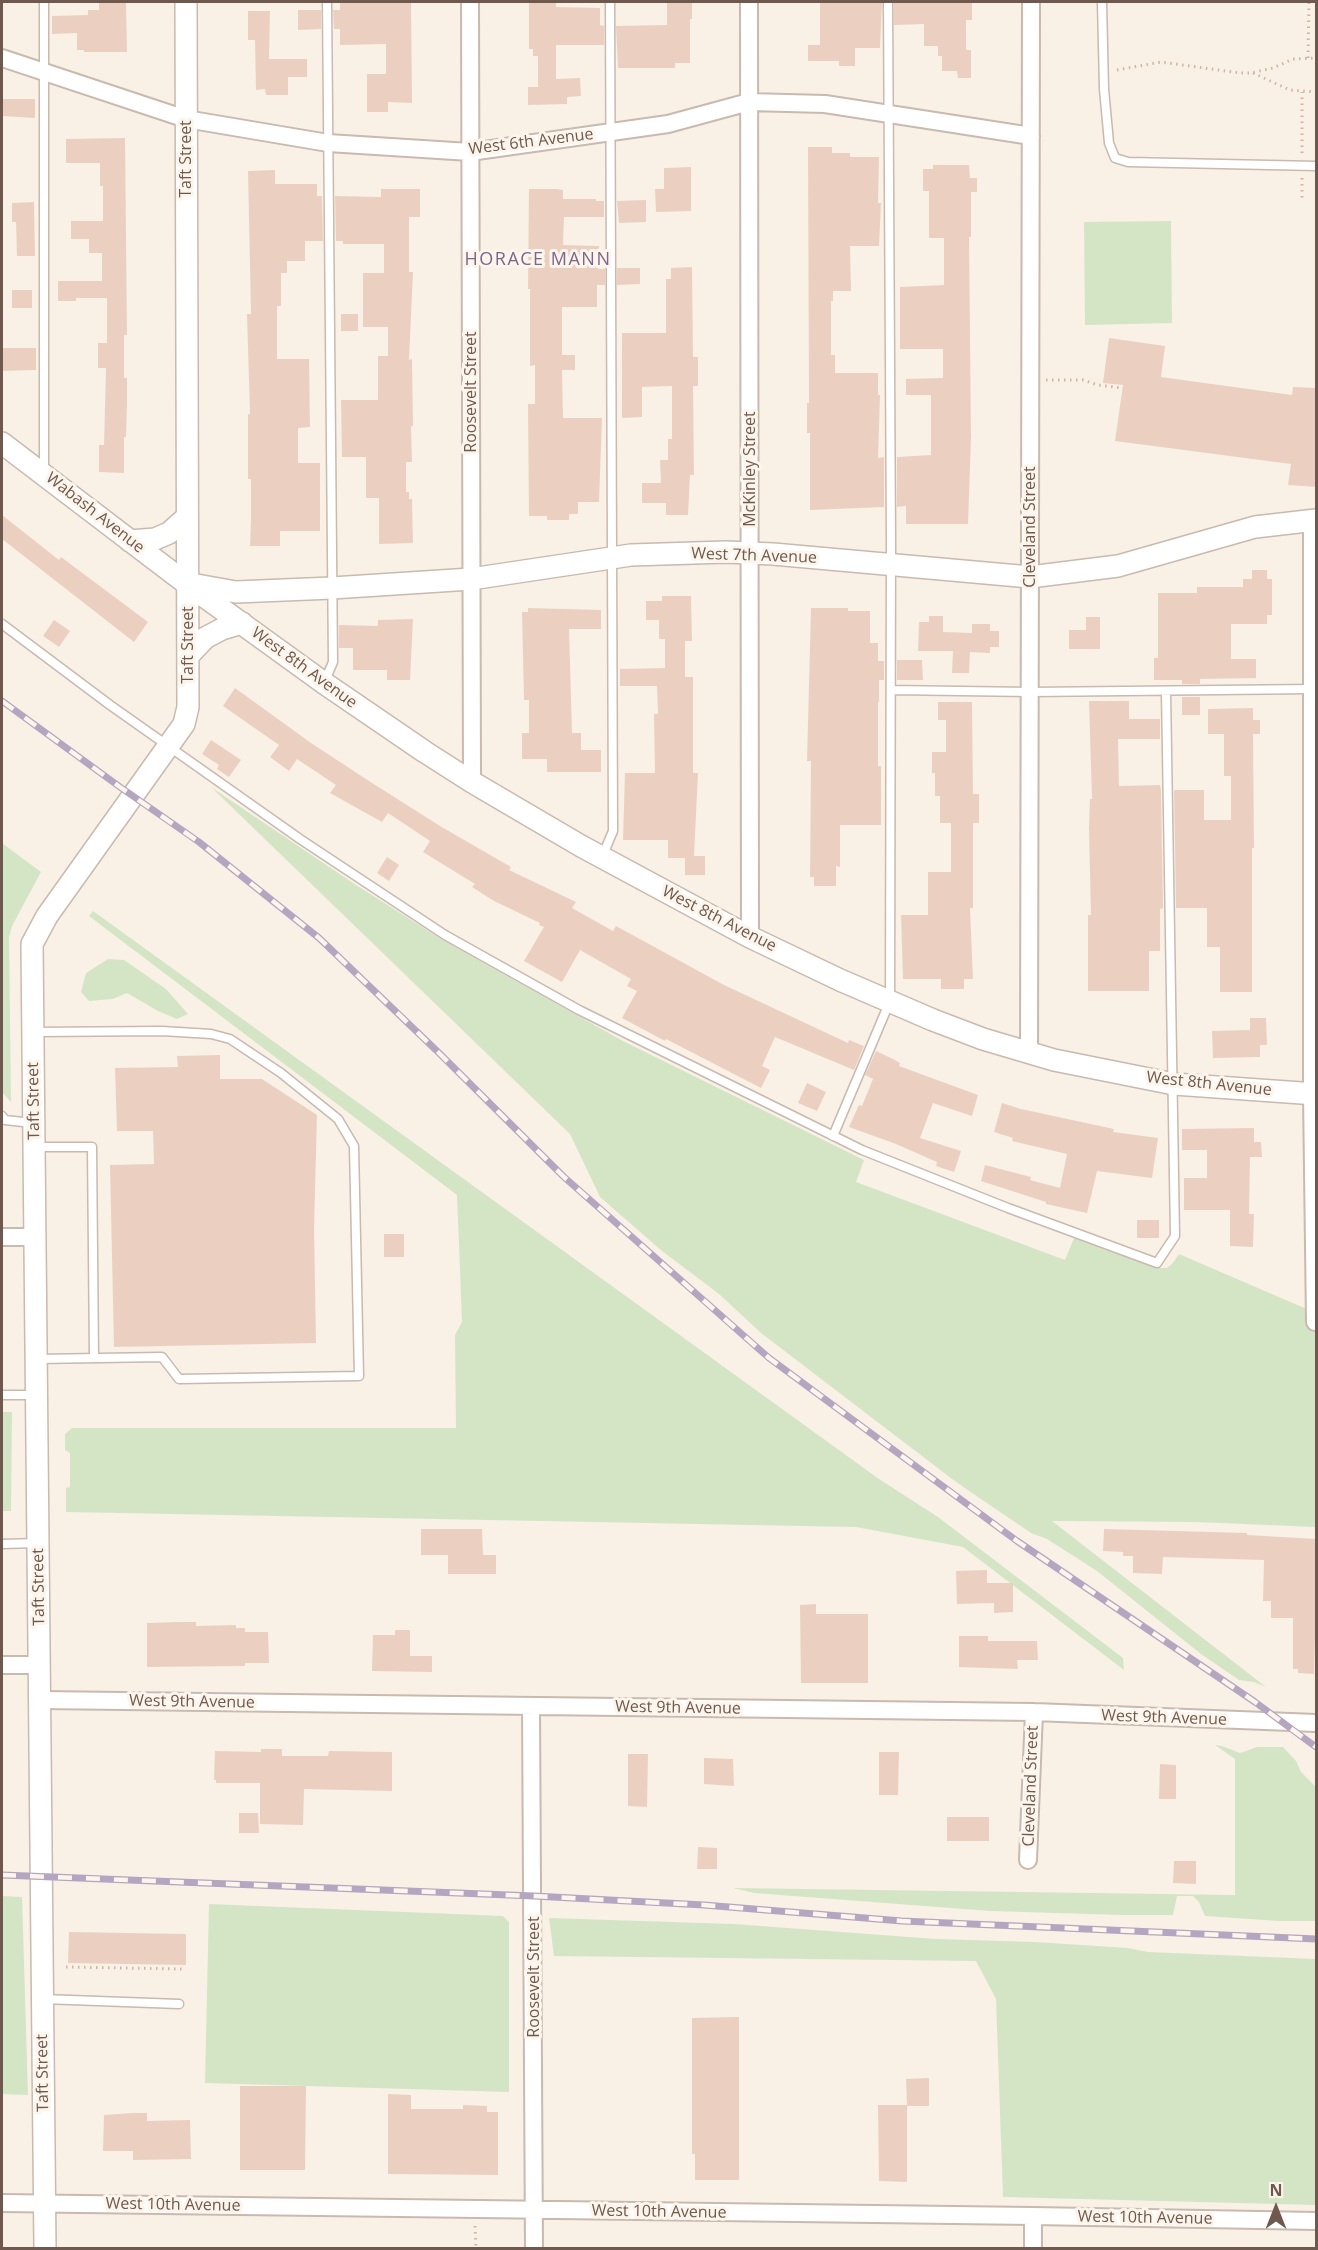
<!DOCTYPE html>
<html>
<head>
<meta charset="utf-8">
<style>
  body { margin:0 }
  #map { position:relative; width:1318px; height:2250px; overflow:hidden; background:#f9f1e6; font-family:"Open Sans",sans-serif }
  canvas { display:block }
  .frame { position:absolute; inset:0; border:3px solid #6f594e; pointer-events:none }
  .north { position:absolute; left:1246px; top:2178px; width:60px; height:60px; -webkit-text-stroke:4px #fcf5ec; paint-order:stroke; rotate:0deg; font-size:16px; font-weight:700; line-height:24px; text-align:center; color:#6f594e }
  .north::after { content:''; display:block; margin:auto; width:21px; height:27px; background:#6f594e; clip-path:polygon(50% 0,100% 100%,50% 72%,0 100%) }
</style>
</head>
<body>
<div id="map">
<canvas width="1318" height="2250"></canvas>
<div class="frame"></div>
<div class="north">N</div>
</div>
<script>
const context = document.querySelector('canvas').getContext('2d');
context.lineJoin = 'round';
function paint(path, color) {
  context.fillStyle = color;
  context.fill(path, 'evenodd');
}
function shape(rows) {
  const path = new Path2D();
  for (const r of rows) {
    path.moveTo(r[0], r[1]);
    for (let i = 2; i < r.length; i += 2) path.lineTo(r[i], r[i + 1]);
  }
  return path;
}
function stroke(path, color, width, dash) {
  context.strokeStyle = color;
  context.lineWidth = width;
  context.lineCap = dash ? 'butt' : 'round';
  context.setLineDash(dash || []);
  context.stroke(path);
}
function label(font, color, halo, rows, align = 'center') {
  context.font = font + ' "Open Sans",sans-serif';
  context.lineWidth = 6;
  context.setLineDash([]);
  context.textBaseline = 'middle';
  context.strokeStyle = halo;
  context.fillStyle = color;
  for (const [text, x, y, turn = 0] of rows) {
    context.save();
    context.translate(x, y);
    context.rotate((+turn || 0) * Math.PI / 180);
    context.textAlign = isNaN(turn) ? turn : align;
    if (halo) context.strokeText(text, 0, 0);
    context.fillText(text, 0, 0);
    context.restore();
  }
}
const green = shape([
  [1171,221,1172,323,1085,325,1084,222],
  [211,787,353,883,441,939,623,1041,864,1160,856,1182,1065,1260,1074,1238,1160,1268,1167,1268,1172,1264,1179,1254,1316,1313,1316,1527,1196,1522,1052,1521,1266,1687,1254,1682,1239,1680,1201,1654,1097,1571,1047,1539,1031,1533,956,1482,761,1333,719,1294,662,1251,600,1197,570,1134],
  [2,843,41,872,12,926,9,937,11,1102,2,1092],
  [93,911,879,1479,938,1517,1123,1658,1124,1670,963,1547,856,1527,66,1512,66,1488,70,1487,70,1453,65,1450,65,1434,72,1428,456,1428,455,1335,462,1322,457,1195,89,916],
  [108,959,124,960,166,989,188,1014,177,1019,158,1011,127,993,113,999,89,1001,81,992,86,973],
  [2,1412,12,1412,11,1511,2,1511],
  [1215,1745,1222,1746,1240,1753,1257,1747,1283,1747,1296,1761,1301,1772,1316,1787,1316,1921,1279,1921,1205,1916,1199,1902,1193,1896,1177,1896,1173,1915,1122,1915,990,1911,754,1893,733,1888,1235,1895,1235,1759],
  [2,1896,22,1897,28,2095,2,2094],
  [209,1904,503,1916,509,1922,509,2092,205,2083],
  [549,1918,734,1924,936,1939,1035,1942,1128,1948,1148,1952,1316,1959,1316,2205,1003,2197,996,1999,976,1961,554,1956]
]);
const building = shape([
  [99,2,126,2,127,52,84,52,84,50,77,50,77,33,52,34,52,16,88,15,88,10,99,10],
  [340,2,411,2,412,103,388,102,388,112,367,112,367,74,386,74,386,44,340,45,340,29,334,29,333,10,340,10],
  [529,2,556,2,556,7,600,8,600,25,604,26,604,45,556,45,556,79,580,78,581,96,567,97,567,104,528,105,528,87,538,87,538,56,533,56,533,49,529,49],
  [667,2,692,2,692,19,690,19,690,63,675,63,675,68,618,68,616,26,667,25],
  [820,2,882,2,880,48,855,48,855,66,839,66,839,61,808,61,808,45,820,45],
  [894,2,972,2,972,20,966,20,966,50,971,50,971,78,958,78,957,71,942,71,942,56,938,56,938,46,924,46,924,24,894,25],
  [298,10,321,10,321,29,298,30],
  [248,11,270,11,269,59,307,59,307,77,288,77,288,95,266,95,265,89,256,90,255,40,248,40],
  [2,99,35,99,35,118,2,116],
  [125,138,127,335,124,335,124,378,127,378,127,404,126,437,124,437,124,473,99,472,99,445,104,445,106,368,98,368,98,343,107,343,107,298,76,298,76,301,58,301,58,281,102,281,102,253,89,253,89,239,71,239,71,221,103,221,103,186,100,186,100,163,66,163,66,139],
  [808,147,832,147,832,153,850,153,850,157,879,157,878,203,881,203,879,246,850,246,851,291,833,291,833,301,831,301,831,355,835,355,835,373,878,373,878,395,880,395,878,458,884,457,884,507,810,510,810,433,807,433,807,403,809,403],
  [933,165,969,165,970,178,977,178,977,192,971,192,971,237,969,237,971,437,968,524,906,524,906,506,897,507,897,457,931,455,931,395,906,395,906,379,943,378,943,349,900,349,900,287,944,285,944,238,929,238,929,191,923,191,923,169,933,169],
  [691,167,691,211,656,212,655,189,664,189,664,168],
  [275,170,275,184,317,184,317,196,322,196,323,241,305,241,305,261,287,261,287,273,281,273,281,306,277,306,277,359,309,359,310,427,298,428,298,463,320,463,320,531,280,531,280,546,250,546,251,519,251,479,248,479,248,414,250,414,247,314,251,314,248,171],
  [381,189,420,189,420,217,409,217,409,272,413,272,409,360,412,359,413,426,411,426,412,462,406,462,406,492,409,492,409,499,412,499,413,543,379,544,379,498,366,498,366,457,342,457,341,400,378,400,378,356,388,356,388,327,363,327,363,273,384,273,384,244,343,244,343,241,336,241,335,196,381,197],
  [529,189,556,189,563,190,563,199,596,199,596,201,604,201,604,217,564,217,563,245,599,246,598,269,605,269,605,285,597,285,597,307,562,307,562,355,575,355,575,370,562,370,563,418,602,418,599,502,578,502,578,514,569,514,569,520,547,520,547,516,529,516,528,404,535,404,535,365,530,366,530,289,528,289],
  [646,200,646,222,619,223,617,201],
  [34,202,35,256,17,256,16,222,12,222,12,203],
  [692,267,693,357,698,357,698,386,693,386,694,475,690,475,688,515,666,515,666,503,642,503,642,483,661,483,660,460,668,460,668,439,672,439,672,386,642,387,642,417,622,418,622,333,666,333,666,279,671,279,671,268],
  [617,268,640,268,640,284,617,285],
  [12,290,32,290,32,308,12,308],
  [341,314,358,314,358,331,341,331],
  [1109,338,1165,346,1161,377,1292,395,1293,387,1317,388,1317,487,1288,485,1291,464,1115,441,1123,385,1103,383],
  [2,348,36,348,36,370,2,371],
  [2,515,59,560,61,557,148,622,134,642,2,539],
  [1252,570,1267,570,1267,579,1272,579,1272,615,1267,615,1267,624,1231,624,1231,659,1256,659,1256,678,1200,679,1200,684,1182,684,1182,680,1154,680,1154,658,1158,658,1158,593,1197,593,1197,587,1243,587,1243,579,1252,579],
  [662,596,691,596,692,641,685,641,685,677,693,677,693,773,698,773,694,856,705,856,705,875,685,875,685,858,668,858,668,840,623,840,625,773,655,773,654,714,658,714,657,686,620,686,620,669,665,668,665,639,659,639,659,620,646,620,646,601,662,601],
  [528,608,601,610,601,629,569,629,572,733,581,733,581,750,601,750,601,772,547,772,547,759,522,759,522,733,529,733,529,700,524,700,522,612,528,612],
  [811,608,848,608,848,611,870,611,870,643,878,643,878,661,884,661,884,680,879,680,879,702,878,702,878,766,881,766,881,825,840,825,840,867,836,866,836,886,814,886,814,877,810,877,811,761,807,761],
  [929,616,943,616,943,632,972,633,972,624,990,624,990,631,999,631,999,647,990,647,990,653,970,652,969,673,952,673,953,651,918,651,919,622,929,622],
  [1086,617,1100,617,1100,649,1069,649,1069,630,1086,630],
  [413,619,410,680,387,680,387,670,353,670,353,648,339,648,339,625,378,626,378,620],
  [54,620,70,631,59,647,43,636],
  [897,660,922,660,923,680,897,680],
  [235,688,311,743,369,781,440,826,511,867,509,870,576,902,572,908,613,931,616,926,724,985,848,1043,849,1040,864,1046,854,1070,775,1037,762,1066,770,1070,761,1088,666,1039,665,1041,622,1018,637,991,627,986,631,979,580,950,562,982,524,961,544,927,539,925,540,923,494,901,472,887,475,884,423,852,430,841,388,813,382,822,330,793,336,785,297,759,289,771,270,757,279,745,223,706],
  [1182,697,1200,697,1200,715,1182,715],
  [1089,701,1129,701,1129,719,1160,719,1160,739,1118,739,1119,786,1160,785,1161,790,1163,908,1160,909,1160,951,1149,951,1149,991,1088,991,1088,915,1091,915,1089,829,1090,799,1092,799],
  [938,702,972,702,973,794,979,794,979,823,973,823,973,908,970,908,973,979,964,979,964,989,941,989,941,979,903,979,901,915,928,915,928,872,951,872,951,823,940,823,940,796,935,796,935,773,932,773,932,752,946,752,946,720,938,720],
  [1253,708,1253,720,1260,720,1260,734,1253,734,1254,848,1252,848,1252,992,1220,992,1220,947,1207,947,1207,908,1176,908,1174,790,1204,790,1204,820,1231,820,1231,776,1224,776,1224,734,1208,734,1208,709],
  [211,740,241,760,229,777,217,769,219,765,202,754],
  [387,857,399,865,389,881,377,873],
  [1250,1018,1266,1018,1267,1045,1260,1045,1260,1057,1213,1058,1212,1031,1250,1030],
  [876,1051,895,1060,900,1063,899,1066,978,1095,972,1116,933,1103,920,1138,961,1151,954,1172,936,1166,937,1162,896,1144,849,1127,859,1105,862,1106,873,1079,865,1075],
  [220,1055,220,1079,262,1079,317,1115,314,1229,316,1343,114,1347,110,1165,154,1164,153,1131,117,1131,115,1068,178,1067,177,1056],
  [807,1083,826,1092,817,1111,798,1103],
  [1002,1103,1021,1109,1114,1129,1113,1132,1158,1138,1152,1178,1097,1171,1087,1213,1046,1204,1046,1202,981,1181,985,1165,1031,1177,1030,1180,1060,1188,1067,1154,1012,1141,1013,1138,994,1132],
  [1254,1128,1254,1142,1261,1142,1262,1157,1250,1157,1249,1214,1254,1214,1253,1247,1230,1246,1230,1210,1184,1210,1184,1178,1207,1178,1207,1150,1182,1150,1182,1129],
  [1137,1220,1159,1220,1159,1238,1137,1238],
  [384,1234,404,1234,404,1257,384,1257],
  [421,1529,482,1529,483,1555,496,1555,496,1574,448,1574,448,1555,421,1555],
  [1104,1529,1247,1533,1247,1535,1317,1539,1317,1640,1315,1640,1314,1674,1298,1673,1298,1669,1293,1669,1293,1618,1271,1618,1271,1601,1263,1601,1264,1560,1163,1557,1162,1574,1133,1573,1133,1556,1123,1556,1123,1552,1103,1551],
  [987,1570,987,1583,1013,1583,1013,1612,994,1613,994,1603,957,1604,956,1571],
  [816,1604,816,1614,868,1614,868,1683,801,1683,800,1605],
  [179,1622,196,1622,196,1626,236,1625,236,1628,245,1628,245,1632,268,1632,269,1663,245,1663,245,1666,147,1667,147,1623],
  [395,1630,410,1630,410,1656,432,1656,432,1672,372,1671,373,1635,395,1635],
  [959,1636,988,1636,988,1641,1037,1641,1038,1660,1017,1660,1018,1669,959,1667],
  [261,1749,282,1749,282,1756,328,1756,329,1751,392,1752,392,1791,304,1789,303,1825,260,1824,260,1783,216,1783,216,1780,214,1780,215,1751,261,1752],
  [879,1752,899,1752,898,1795,879,1795],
  [628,1754,648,1754,647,1807,628,1806],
  [704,1758,733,1759,734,1786,704,1784],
  [1160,1764,1176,1765,1176,1799,1159,1799],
  [239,1813,258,1813,259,1833,239,1833],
  [947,1817,989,1817,989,1841,947,1841],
  [698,1847,717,1848,717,1869,697,1869],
  [1174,1861,1196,1861,1196,1884,1173,1883],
  [69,1932,186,1934,186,1965,68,1963],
  [739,2017,739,2180,695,2180,695,2154,692,2154,692,2018],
  [929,2078,929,2106,907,2106,907,2182,879,2181,878,2105,907,2105,906,2079],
  [240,2086,306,2086,305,2170,240,2170],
  [388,2094,411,2095,411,2109,463,2109,463,2105,487,2106,487,2112,498,2112,498,2175,388,2174],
  [133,2113,147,2113,147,2121,190,2120,191,2159,133,2160,133,2151,103,2151,104,2115]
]);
const path = shape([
  [1308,58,1309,2],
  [1117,70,1161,62,1240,73,1251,73,1273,68,1293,59,1316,58],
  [1253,73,1290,90,1316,92],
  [1302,153,1302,92],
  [1302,178,1302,199],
  [1046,380,1083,380,1098,385,1122,388],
  [66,1967,182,1969],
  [475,2226,476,2248]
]);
const service = shape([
  [44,2,44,474],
  [1102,2,1104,89,1109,143,1115,158,1128,162,1316,166],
  [2,624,110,705,300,839,445,935,579,1010,862,1150,1008,1208,1157,1263,1175,1236,1166,691],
  [324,683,333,662,327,2],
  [891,690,1030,692,1313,689],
  [602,857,613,831,610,2],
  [34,1032,162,1031,211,1034,230,1039,281,1073,338,1119,354,1146,359,1376,179,1379,162,1357,37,1359],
  [2,1116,5,1120,32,1123],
  [833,1136,890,1001,891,543,888,2],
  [34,1147,92,1147,94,1358],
  [2,1395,37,1395],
  [2,1544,37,1543],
  [43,1999,179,2004]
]);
const minor = shape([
  [470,2,472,782],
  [749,2,750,937],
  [2,58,186,119,328,143,470,152,668,124,749,102,825,104,1031,136],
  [1312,520,1312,1094,1315,1322],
  [1029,1053,1031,2],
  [2,1237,35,1237],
  [2,1665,40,1665],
  [40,1700,1034,1712,1316,1723],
  [531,1706,534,2248],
  [1028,1860,1034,1712],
  [2,2203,1033,2216,1316,2221],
  [1033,2216,1033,2248]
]);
const tertiary = shape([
  [2,443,187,584,324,683,425,752,472,782,581,846,750,937,840,980,933,1020,983,1039,1054,1060,1174,1084,1316,1094],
  [130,541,155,539,169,533,187,517],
  [191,584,236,592,332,588,471,579,631,555,726,552,773,554,1030,577,1118,566,1255,527,1316,520],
  [188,656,205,638,222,629,242,623],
  [45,2248,32,944,47,916,184,724,188,707,186,2]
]);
const rail = shape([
  [2,701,120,787,199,842,319,938,438,1052,564,1177,769,1358,1017,1541,1255,1702,1316,1747],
  [2,1875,534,1896,704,1905,902,1921,1316,1939]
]);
const streetNames = [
  ["West 6th Avenue",531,142,-7],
  ["Taft Street",186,159,-90],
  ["Roosevelt Street",471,392,-90],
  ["McKinley Street",750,469,-90],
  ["Wabash Avenue",95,513,38],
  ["Cleveland Street",1030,527,-90],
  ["West 7th Avenue",754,556,2],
  ["Taft Street",188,645,-90],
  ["West 8th Avenue",304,668,36],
  ["West 8th Avenue",719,919,27],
  ["West 8th Avenue",1209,1084,6],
  ["Taft Street",34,1101,-91],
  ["Taft Street",39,1587,-91],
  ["West 9th Avenue",192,1702,1],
  ["West 9th Avenue",678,1708,1],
  ["West 9th Avenue",1164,1718,2],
  ["Cleveland Street",1031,1786,-88],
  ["Roosevelt Street",534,1977,-90],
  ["Taft Street",43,2073,-91],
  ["West 10th Avenue",173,2205,1],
  ["West 10th Avenue",659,2212,1],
  ["West 10th Avenue",1145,2218,1]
];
const neighbourhoodNames = [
  ["HORACE MANN",538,260]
];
paint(green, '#d4e5c6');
paint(building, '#ebd0c1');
stroke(service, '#c9b9ae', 11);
stroke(minor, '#c9b9ae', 20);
stroke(tertiary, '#c9b9ae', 24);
stroke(path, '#d0b4a5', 3, [1.5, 4.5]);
stroke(service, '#fff', 8);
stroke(minor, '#fff', 16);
stroke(tertiary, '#fff', 21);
stroke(rail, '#b4a6c1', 7);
stroke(rail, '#fcf5ec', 4.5, [14]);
label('16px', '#6f594e', '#fcf5ec', streetNames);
context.letterSpacing = '1.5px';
label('18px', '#7d668c', '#fcf5ec', neighbourhoodNames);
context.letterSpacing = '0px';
</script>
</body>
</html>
